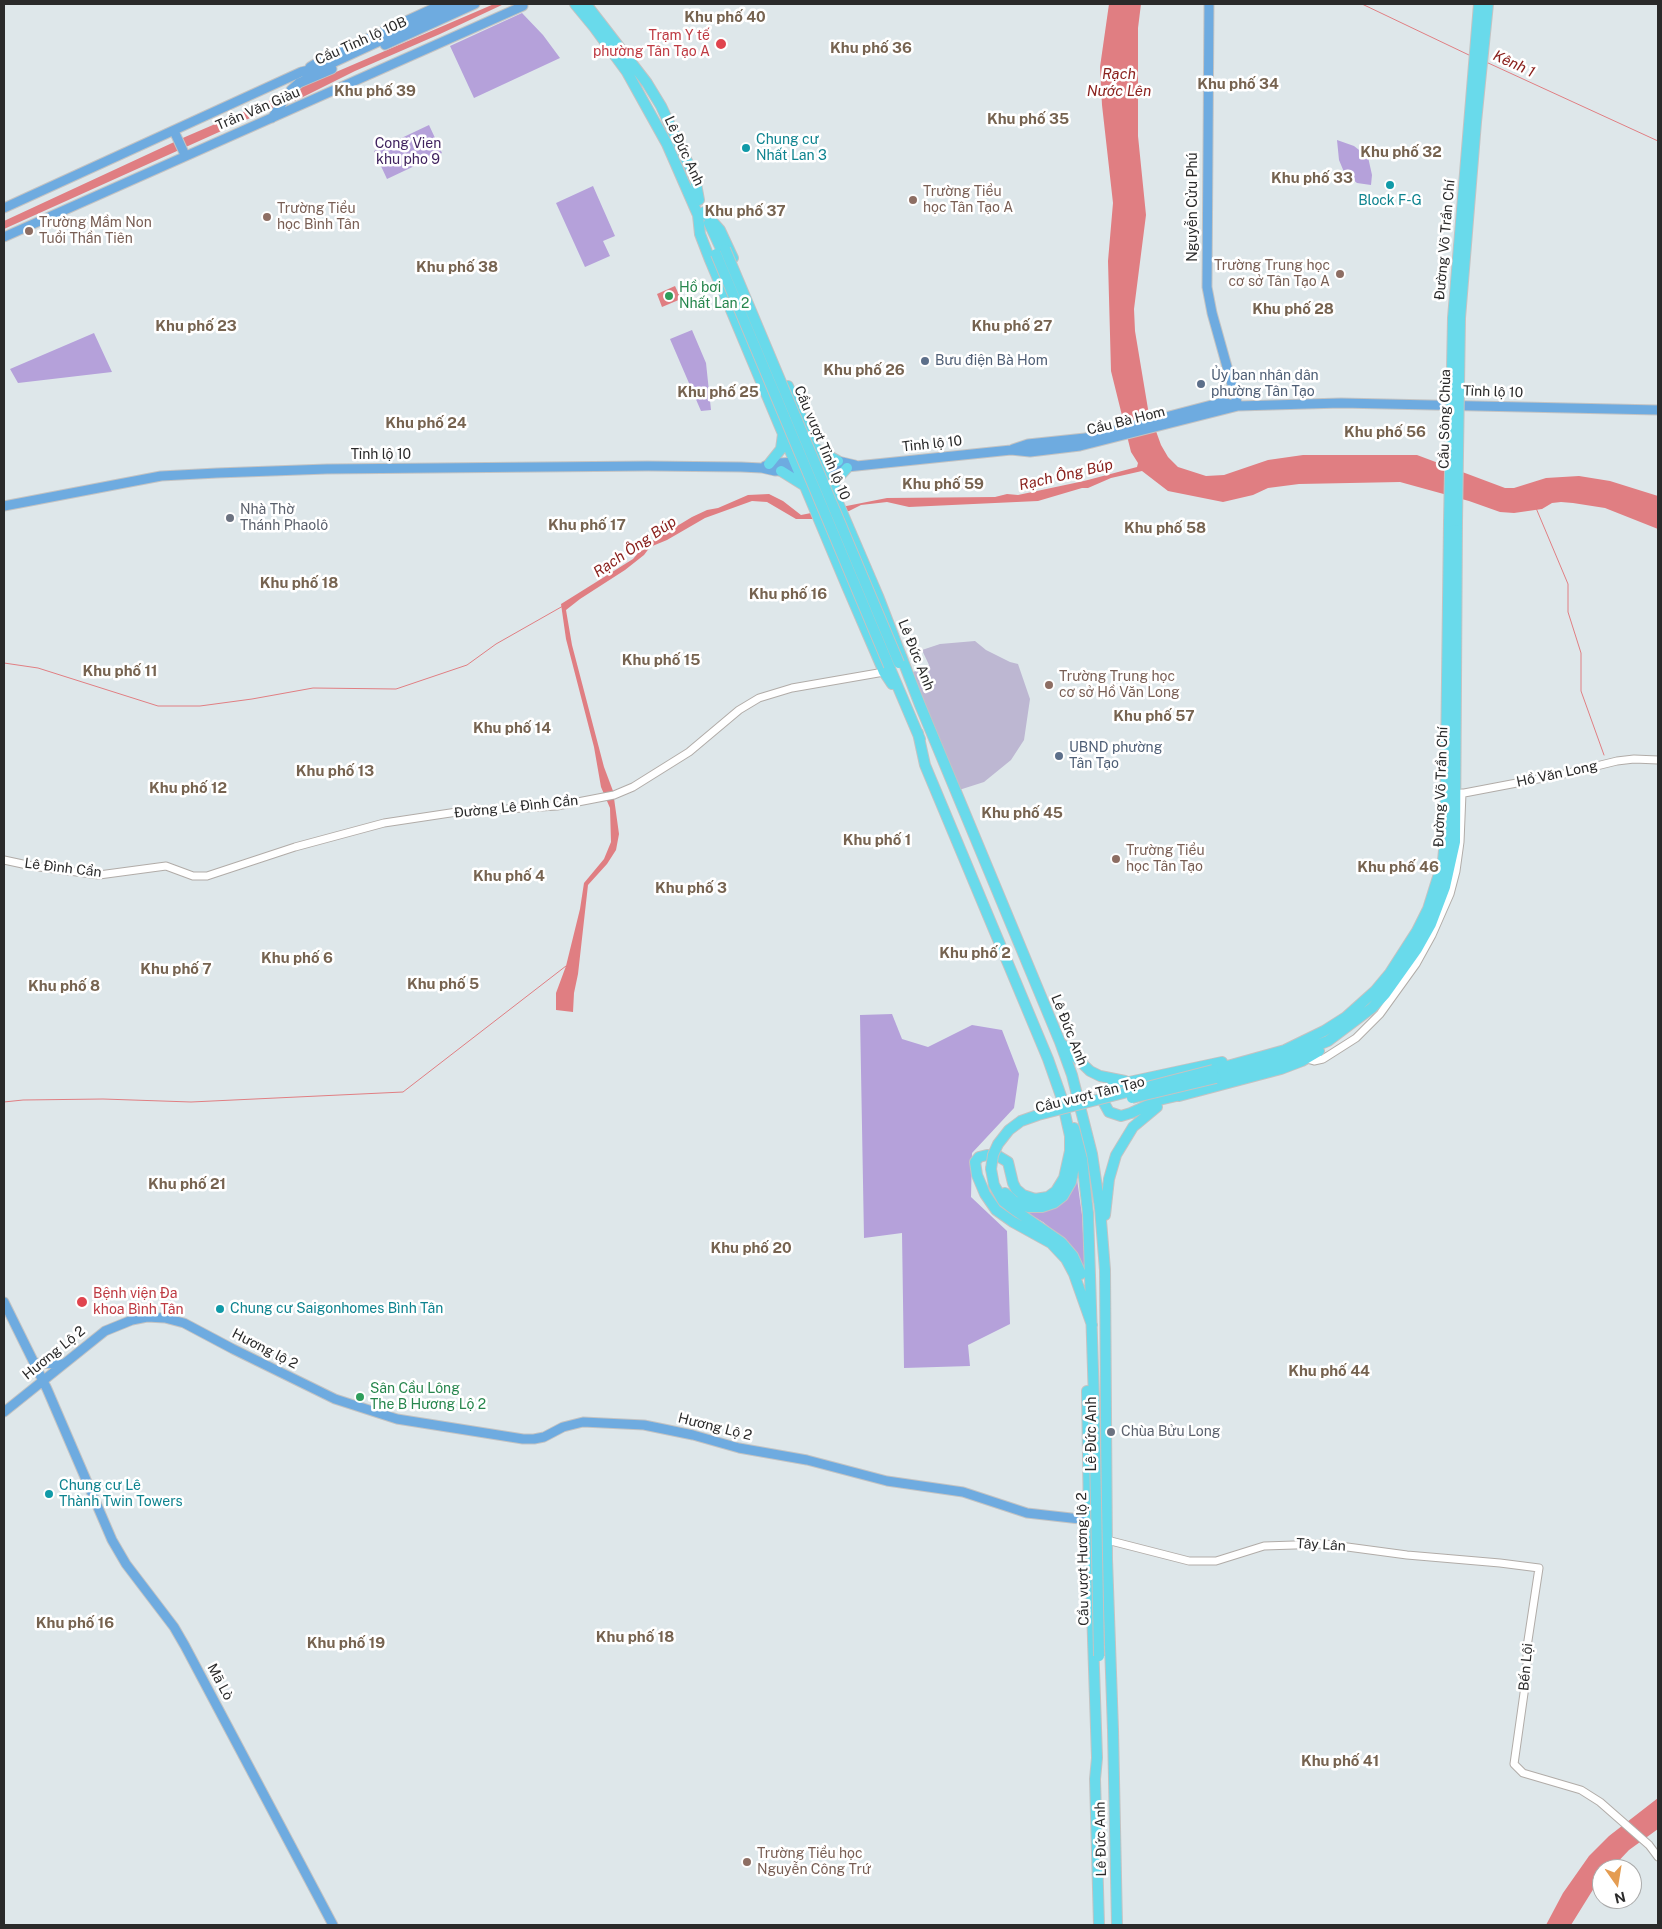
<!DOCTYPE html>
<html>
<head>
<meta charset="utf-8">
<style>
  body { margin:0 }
  #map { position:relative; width:1662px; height:1929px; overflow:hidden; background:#dee7ea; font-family:"Public Sans",sans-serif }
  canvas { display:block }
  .frame { position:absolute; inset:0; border:5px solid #2a2a2a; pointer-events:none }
  .north { position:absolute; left:1592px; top:1859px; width:50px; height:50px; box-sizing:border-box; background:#fff; border:1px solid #aaa; border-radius:50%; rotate:167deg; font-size:14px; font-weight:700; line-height:20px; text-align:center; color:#2a2a2a }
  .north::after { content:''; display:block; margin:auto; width:18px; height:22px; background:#e49c52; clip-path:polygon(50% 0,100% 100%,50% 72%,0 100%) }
</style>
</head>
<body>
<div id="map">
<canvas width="1662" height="1929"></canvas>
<div class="frame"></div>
<div class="north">N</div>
</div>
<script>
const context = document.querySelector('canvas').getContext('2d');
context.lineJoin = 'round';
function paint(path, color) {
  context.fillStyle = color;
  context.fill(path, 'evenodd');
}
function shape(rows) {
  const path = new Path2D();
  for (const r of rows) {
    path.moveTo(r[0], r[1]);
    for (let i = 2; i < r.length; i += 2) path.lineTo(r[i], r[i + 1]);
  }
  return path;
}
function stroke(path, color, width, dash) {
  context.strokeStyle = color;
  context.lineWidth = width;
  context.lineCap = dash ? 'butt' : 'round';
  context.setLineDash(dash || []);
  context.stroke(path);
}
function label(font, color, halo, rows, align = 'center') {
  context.font = font + ' "Public Sans",sans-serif';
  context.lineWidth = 5;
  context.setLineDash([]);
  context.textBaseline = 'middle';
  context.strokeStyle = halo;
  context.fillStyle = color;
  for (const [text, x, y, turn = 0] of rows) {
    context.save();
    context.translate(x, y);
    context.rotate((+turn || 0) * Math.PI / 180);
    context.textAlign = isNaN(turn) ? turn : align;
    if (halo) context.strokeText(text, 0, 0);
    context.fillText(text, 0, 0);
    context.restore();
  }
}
const green = shape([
  [522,13,543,35,560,58,474,98,450,46],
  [429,125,442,153,387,179,374,151],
  [1337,140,1354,146,1368,157,1372,175,1371,185,1357,183,1344,172,1339,160],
  [593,186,615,236,603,241,610,256,585,267,556,203],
  [692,330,706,363,711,410,701,411,670,339],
  [94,333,112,372,18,383,10,369],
  [892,1014,902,1039,928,1047,972,1025,1002,1030,1019,1074,1014,1108,972,1153,971,1197,1007,1231,1010,1324,968,1345,970,1366,904,1368,902,1233,864,1238,860,1015],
  [1077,1179,1082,1215,1085,1270,1067,1242,1043,1222,1018,1208,1024,1208]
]);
const cemetery = shape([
  [975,641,986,650,1010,662,1018,664,1030,699,1024,740,1011,760,984,782,959,790,911,673,929,665,922,650,940,644]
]);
const water = shape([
  [494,4,504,4,440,34,355,71,299,99,259,114,4,229,4,221,185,137],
  [1109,4,1141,4,1138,28,1138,136,1146,215,1134,309,1135,331,1148,409,1161,445,1168,457,1178,467,1206,476,1224,475,1268,460,1303,455,1417,455,1505,488,1514,488,1546,478,1579,476,1610,481,1658,496,1658,529,1605,508,1573,503,1561,502,1552,503,1542,509,1514,513,1500,512,1469,501,1400,482,1299,484,1268,488,1253,495,1223,502,1168,491,1142,471,1111,478,1088,488,1082,488,1038,501,909,507,887,502,861,505,849,511,812,519,796,519,767,502,752,501,705,518,667,540,650,547,644,555,625,570,580,599,566,610,572,645,604,767,613,791,619,834,616,850,607,864,588,885,578,974,574,993,573,1012,556,1010,556,993,566,966,580,909,584,883,604,859,611,842,610,808,601,787,594,747,566,639,561,604,633,559,644,546,692,517,707,510,718,508,748,495,769,494,783,501,801,515,887,498,995,497,1007,494,1018,495,1084,481,1137,467,1138,463,1131,452,1111,371,1108,261,1113,203,1102,105,1100,67],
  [675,286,681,299,662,307,657,294],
  [1658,1798,1658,1829,1629,1850,1611,1869,1602,1869,1602,1879,1594,1888,1571,1925,1546,1925,1563,1893,1589,1856,1609,1836]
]);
const stream = shape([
  [1362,4,1471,56],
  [1486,62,1658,141],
  [1536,508,1568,584,1568,612,1581,653,1581,691,1604,755],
  [4,663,38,668,158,706,200,706,252,699,313,688,396,689,467,665,496,644,563,606],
  [4,1102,23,1100,103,1099,191,1102,403,1092,566,966]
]);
const minor = shape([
  [1459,794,1564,774,1617,761,1634,759,1658,760],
  [4,860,32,866,99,875,166,866,193,876,207,876,295,847,384,823,457,812,557,806,614,795,633,787,689,752,739,710,759,698,792,688,884,672],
  [1307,1059,1314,1061,1323,1059,1356,1038,1380,1014,1416,964,1432,935,1450,894,1456,871,1460,842,1462,793],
  [1107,1540,1189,1561,1216,1561,1264,1546,1325,1544,1407,1555,1500,1563,1539,1568,1527,1647,1527,1672,1514,1764,1523,1773,1581,1790,1600,1802,1649,1845,1658,1857]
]);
const major = shape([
  [1209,4,1207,287,1212,313,1238,406],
  [385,45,475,4],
  [310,67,323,59,443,4],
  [272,118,291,90,299,83,332,69],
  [174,131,185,155],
  [4,208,301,72,326,66,460,4],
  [4,237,523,6],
  [1013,449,1028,444,1085,438,1223,402,1236,406],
  [765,466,774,463,838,461,855,465],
  [818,470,1011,450,1030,452,1080,446,1238,406,1341,403,1658,410],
  [4,506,161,476,217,473,327,469,648,466,741,467,762,468,775,471,805,470],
  [4,1302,47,1389,112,1540,126,1564,174,1627,185,1646,333,1925],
  [34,1363,63,1364],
  [4,1412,105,1331,132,1320,147,1317,165,1318,184,1323,233,1349,335,1399,397,1419,523,1439,534,1439,544,1437,563,1427,583,1422,644,1425,693,1435,739,1448,807,1460,887,1481,963,1492,1027,1513,1089,1520]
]);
const highway = shape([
  [575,4,594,27,627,72,667,144,698,215,700,234,710,260,846,584,884,672,892,684],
  [586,4,647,83,661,106,695,178,699,200],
  [704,212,720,230,733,258],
  [709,223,722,251],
  [1453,318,1479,4],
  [1460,318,1476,122,1488,4],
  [788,386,878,596,920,705,1060,1042,1072,1075,1092,1154,1100,1208,1105,1270,1107,1559,1113,1730,1117,1925],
  [815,448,838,461],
  [769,464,781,449,783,434],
  [781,471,805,486],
  [829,489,832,489,837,479,847,468],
  [889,666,920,739],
  [918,733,925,765,1048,1059,1061,1096,1070,1136,1070,1151,1064,1178,1056,1191,1048,1197,1035,1199,1023,1195,1016,1189,1013,1183,1008,1162,998,1156,987,1155,979,1157,975,1162,977,1175,985,1194,996,1210,1013,1222,1051,1243,1066,1259,1074,1274,1092,1325],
  [1062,1044,1090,1071,1100,1076,1125,1081],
  [1213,1070,1285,1050,1324,1031,1346,1017,1375,991,1390,973,1417,931,1428,909,1443,861,1445,839,1449,522],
  [1216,1078,1276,1062,1328,1041,1372,1008,1385,994,1417,949,1431,924,1445,887,1455,842,1457,521],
  [1185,1094,1159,1100,1131,1113,1121,1116,1109,1112,1104,1103,1104,1093,1109,1088,1115,1085,1222,1062],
  [1179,1096,1281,1069,1302,1061,1319,1051],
  [1074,1128,1082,1159,1088,1213,1094,1401],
  [991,1169,994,1185,1003,1201,1016,1211,1061,1242,1073,1256,1081,1274],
  [1005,1193,1014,1201,1028,1207,1042,1207,1054,1203,1063,1196,1071,1182,1077,1151],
  [1105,1215,1109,1179,1116,1155,1133,1127,1157,1107],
  [1087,1391,1089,1520,1097,1758,1095,1779,1099,1925]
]);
const highwayBridge = shape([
  [725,249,899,663],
  [716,254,889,666],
  [1457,521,1460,318],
  [1449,522,1453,318],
  [1132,1098,1216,1078],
  [991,1169,993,1155,998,1144,1009,1130,1021,1121,1038,1115,1213,1070],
  [1094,1401,1099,1656]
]);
const markers = [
  [721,44,6,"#e0444e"],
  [746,148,5,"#0f9aa8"],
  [1390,185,5,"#0f9aa8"],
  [913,200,5,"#8d6e63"],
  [267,217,5,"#8d6e63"],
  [29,231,5,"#8d6e63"],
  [1340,274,5,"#8d6e63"],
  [669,296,5,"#2e9e5b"],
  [925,361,5,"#5c6f8a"],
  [1201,384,5,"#5c6f8a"],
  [230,518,5,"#6b7280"],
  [1049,685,5,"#8d6e63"],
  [1059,756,5,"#5c6f8a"],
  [1116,859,5,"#8d6e63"],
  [82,1302,6,"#e0444e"],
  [220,1309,5,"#0f9aa8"],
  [360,1397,5,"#2e9e5b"],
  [1111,1432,5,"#6b7280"],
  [49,1494,5,"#0f9aa8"],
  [747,1862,5,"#8d6e63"]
];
const healthNames = [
  ["Trạm Y tế",710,36],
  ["phường Tân Tạo A",710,52],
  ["Bệnh viện Đa",93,1294,"left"],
  ["khoa Bình Tân",93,1310,"left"]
];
const streetNames = [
  ["Cầu Tỉnh lộ 10B",361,41,-24],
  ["Trần Văn Giàu",258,109,-23],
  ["Lê Đức Anh",684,151,65],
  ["Nguyễn Cửu Phú",1193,207,-90],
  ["Đường Võ Trần Chí",1445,240,-85],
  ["Tỉnh lộ 10",1493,392,2],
  ["Cầu Sông Chùa",1445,419,-89],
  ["Cầu Bà Hom",1126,421,-14],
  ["Cầu vượt Tỉnh lộ 10",822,443,67],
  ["Tỉnh lộ 10",932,444,-6],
  ["Tỉnh lộ 10",381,455],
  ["Lê Đức Anh",916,655,68],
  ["Hồ Văn Long",1557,774,-12],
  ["Đường Võ Trần Chí",1441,787,-88],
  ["Đường Lê Đình Cẩn",516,807,-6],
  ["Lê Đình Cẩn",63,868,7],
  ["Lê Đức Anh",1069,1030,68],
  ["Cầu vượt Tân Tạo",1090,1095,-14],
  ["Hương lộ 2",265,1349,27],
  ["Hương Lộ 2",54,1353,-39],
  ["Hương Lộ 2",715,1427,14],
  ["Lê Đức Anh",1092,1434,-90],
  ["Tây Lân",1321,1545,3],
  ["Cầu vượt Hương lộ 2",1083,1559,-91],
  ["Bến Lội",1526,1667,-85],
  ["Mã Lò",220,1682,62],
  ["Lê Đức Anh",1101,1839,-91]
];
const cultureNames = [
  ["Chung cư",756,140],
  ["Nhất Lan 3",756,156],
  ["Block F-G",1390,201,"center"],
  ["Chung cư Saigonhomes Bình Tân",230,1309],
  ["Chung cư Lê",59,1486],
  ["Thành Twin Towers",59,1502]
];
const parkNames = [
  ["Cong Vien",408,144],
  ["khu pho 9",408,160]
];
const educationNames = [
  ["Trường Tiểu",923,192],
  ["học Tân Tạo A",923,208],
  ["Trường Tiểu",277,209],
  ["học Bình Tân",277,225],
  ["Trường Mầm Non",39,223],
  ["Tuổi Thần Tiên",39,239],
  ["Trường Trung học",1330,266,"right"],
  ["cơ sở Tân Tạo A",1330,282,"right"],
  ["Trường Trung học",1059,677],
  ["cơ sở Hồ Văn Long",1059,693],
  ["Trường Tiểu",1126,851],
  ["học Tân Tạo",1126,867],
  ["Trường Tiểu học",757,1854],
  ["Nguyễn Công Trứ",757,1870]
];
const leisureNames = [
  ["Hồ bơi",679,288],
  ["Nhất Lan 2",679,304],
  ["Sân Cầu Lông",370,1389],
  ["The B Hương Lộ 2",370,1405]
];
const serviceNames = [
  ["Bưu điện Bà Hom",935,361],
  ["Ủy ban nhân dân",1211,376],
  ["phường Tân Tạo",1211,392],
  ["UBND phường",1069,748],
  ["Tân Tạo",1069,764]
];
const worshipNames = [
  ["Nhà Thờ",240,510],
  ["Thánh Phaolô",240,526],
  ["Chùa Bửu Long",1121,1432]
];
const neighbourhoodNames = [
  ["Khu phố 40",725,17],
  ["Khu phố 36",871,48],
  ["Khu phố 34",1238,84],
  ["Khu phố 39",375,91],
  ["Khu phố 35",1028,119],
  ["Khu phố 32",1401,152],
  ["Khu phố 33",1312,178],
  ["Khu phố 37",745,211],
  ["Khu phố 38",457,267],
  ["Khu phố 28",1293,309],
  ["Khu phố 23",196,326],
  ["Khu phố 27",1012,326],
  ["Khu phố 26",864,370],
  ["Khu phố 25",718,392],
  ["Khu phố 24",426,423],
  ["Khu phố 56",1385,432],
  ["Khu phố 59",943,484],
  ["Khu phố 17",587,525],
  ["Khu phố 58",1165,528],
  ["Khu phố 18",299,583],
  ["Khu phố 16",788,594],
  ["Khu phố 15",661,660],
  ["Khu phố 11",120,671],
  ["Khu phố 57",1154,716],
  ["Khu phố 14",512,728],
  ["Khu phố 13",335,771],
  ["Khu phố 12",188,788],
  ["Khu phố 45",1022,813],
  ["Khu phố 1",877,840],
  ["Khu phố 46",1398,867],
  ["Khu phố 4",509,876],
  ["Khu phố 3",691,888],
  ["Khu phố 2",975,953],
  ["Khu phố 6",297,958],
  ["Khu phố 7",176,969],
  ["Khu phố 5",443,984],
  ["Khu phố 8",64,986],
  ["Khu phố 21",187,1184],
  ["Khu phố 20",751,1248],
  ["Khu phố 44",1329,1371],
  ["Khu phố 16",75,1623],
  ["Khu phố 18",635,1637],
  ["Khu phố 19",346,1643],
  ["Khu phố 41",1340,1761]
];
const waterNames = [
  ["Kênh 1",1514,64,25],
  ["Rạch",1119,74],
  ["Nước Lên",1119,91],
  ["Rạch Ông Búp",1066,475,-13],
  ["Rạch Ông Búp",635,547,-34]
];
paint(green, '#b5a1da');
paint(cemetery, '#bdb7d2');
paint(water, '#e07e82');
stroke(stream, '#e07e82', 1);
stroke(minor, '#b1aca8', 9);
stroke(major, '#c3c3c3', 11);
stroke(highway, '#c3c3c3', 12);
stroke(minor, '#fff', 7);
stroke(major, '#6eabe0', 9);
stroke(highway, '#69daeb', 10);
stroke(highwayBridge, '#c3c3c3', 12, []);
stroke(highwayBridge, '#69daeb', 10);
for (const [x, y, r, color] of markers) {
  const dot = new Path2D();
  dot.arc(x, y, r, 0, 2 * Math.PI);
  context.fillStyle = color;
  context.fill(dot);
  stroke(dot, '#fff', 2);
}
label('14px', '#be3a42', '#fff', healthNames, 'right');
label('14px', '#2a2a2a', '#fff', streetNames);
label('14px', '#0d838f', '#fff', cultureNames, 'left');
label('14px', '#40235f', '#fff', parkNames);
label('14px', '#785e54', '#fff', educationNames, 'left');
label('14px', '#27864d', '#fff', leisureNames, 'left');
label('14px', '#4e5e75', '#fff', serviceNames, 'left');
label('14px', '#5b616d', '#fff', worshipNames, 'left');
label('bold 15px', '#766350', '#fff', neighbourhoodNames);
label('italic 15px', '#8b221e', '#fff', waterNames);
</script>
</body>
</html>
